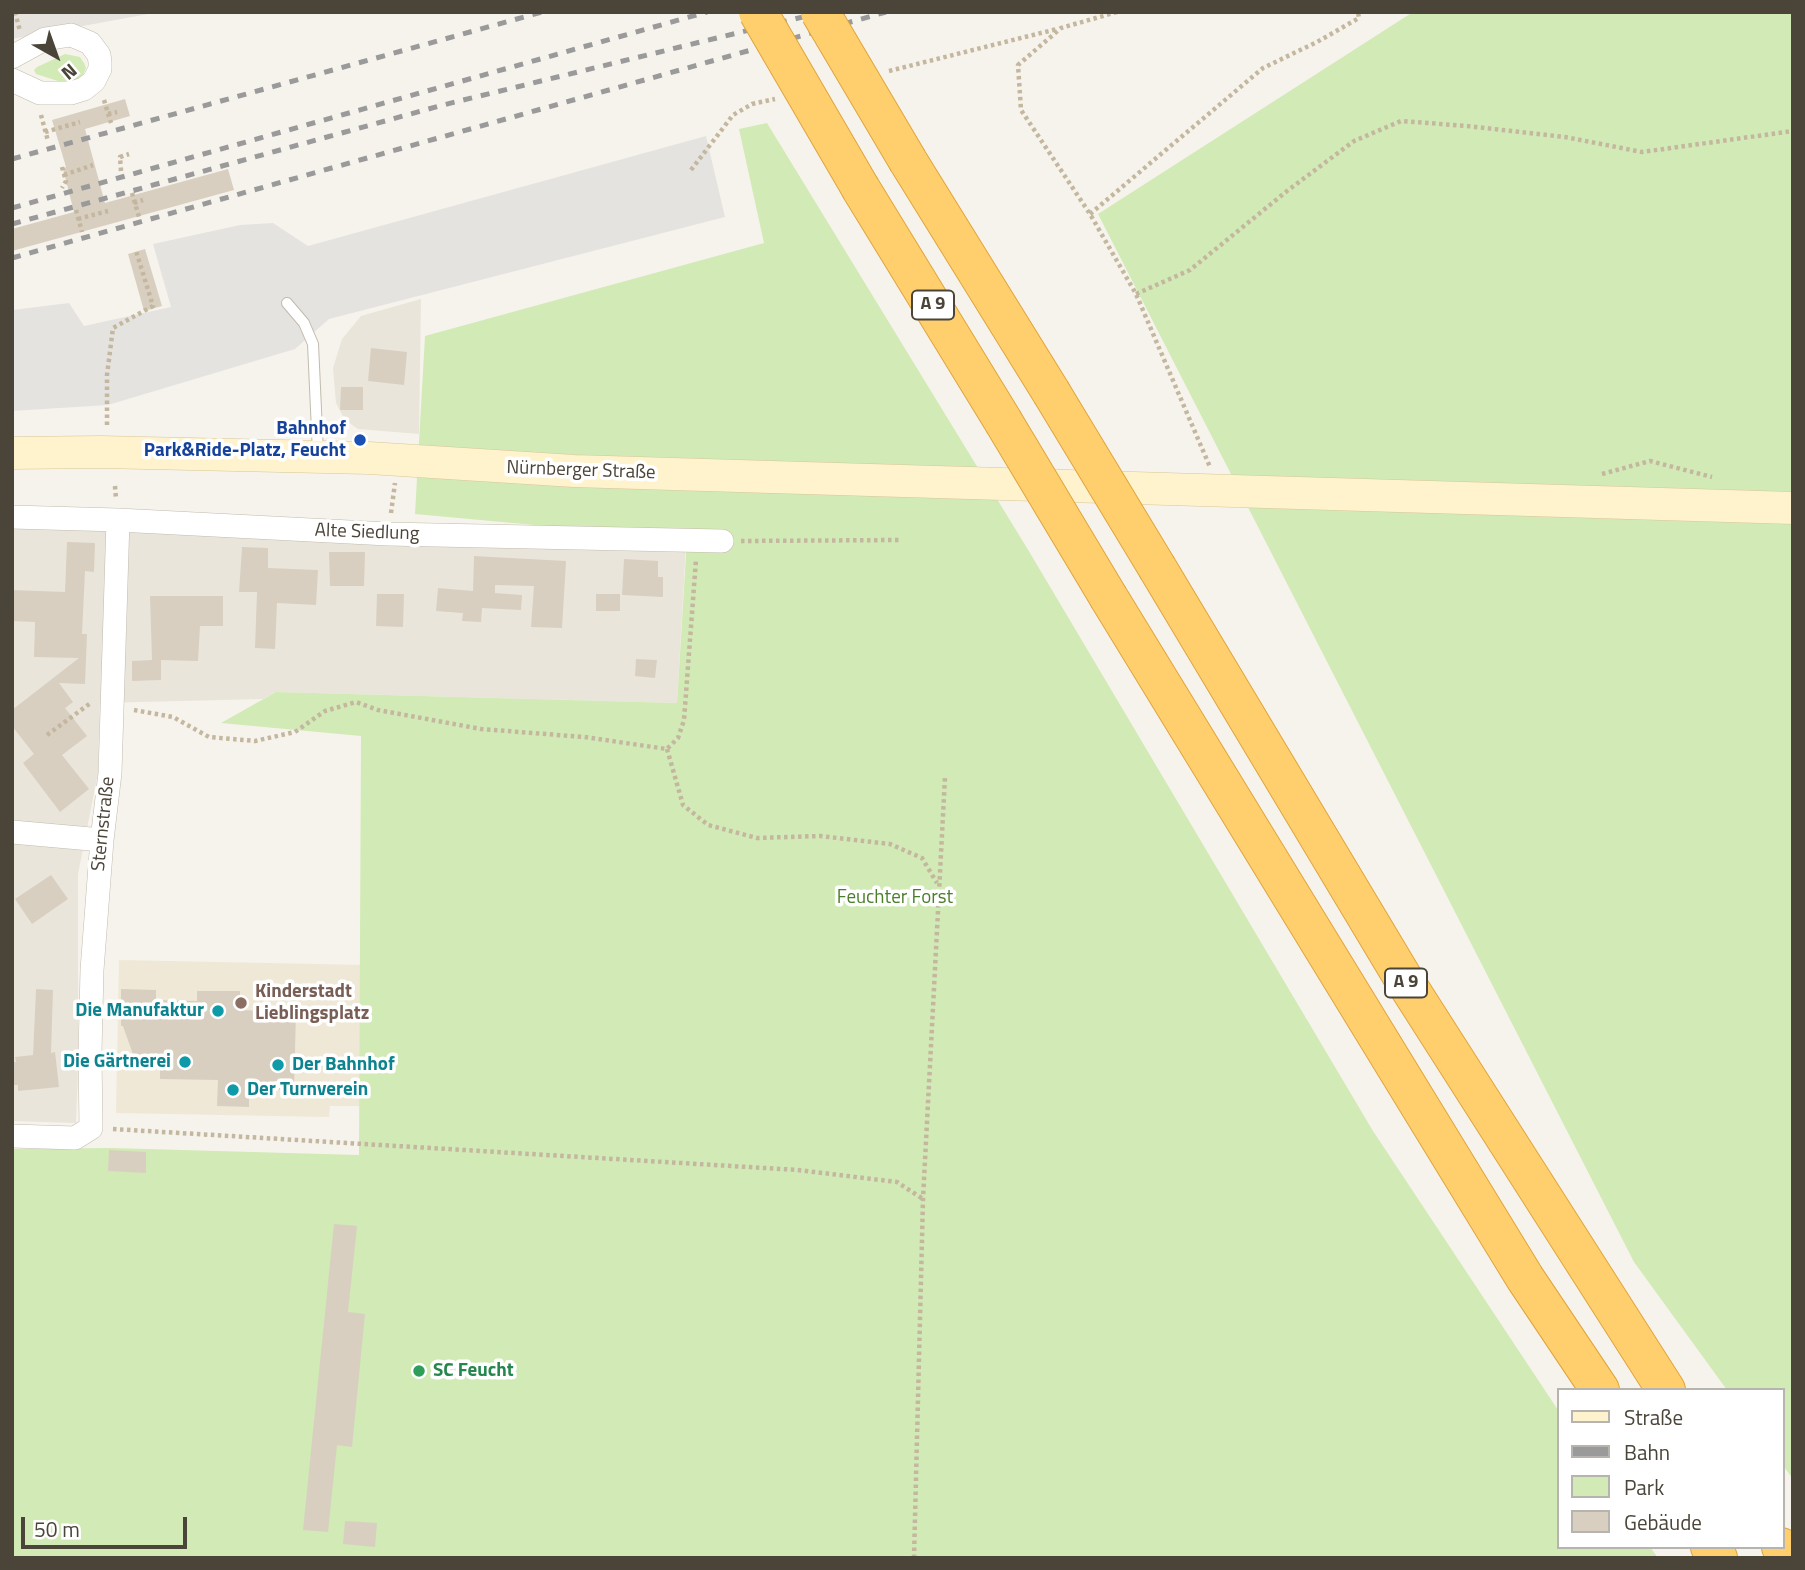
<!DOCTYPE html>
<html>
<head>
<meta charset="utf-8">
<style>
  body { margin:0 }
  #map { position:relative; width:1805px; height:1570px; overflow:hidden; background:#f6f3ec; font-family:"Titillium Web",sans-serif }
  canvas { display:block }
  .frame { position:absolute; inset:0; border:14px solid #4b4439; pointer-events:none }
  .legend { position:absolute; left:1557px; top:1388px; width:228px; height:161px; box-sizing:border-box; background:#fff; border:2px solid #b7b4b0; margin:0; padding:9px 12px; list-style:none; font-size:21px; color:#4b4439 }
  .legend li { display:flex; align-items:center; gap:14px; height:35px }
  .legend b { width:35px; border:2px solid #b7b4b0 }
  .north { position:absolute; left:21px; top:21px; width:70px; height:70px; -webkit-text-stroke:5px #fff; paint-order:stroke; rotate:140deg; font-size:19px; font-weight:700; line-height:28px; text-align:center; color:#4b4439 }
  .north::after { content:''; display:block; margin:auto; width:24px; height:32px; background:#4b4439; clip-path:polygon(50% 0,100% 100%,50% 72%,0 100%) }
  .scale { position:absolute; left:21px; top:1517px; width:166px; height:32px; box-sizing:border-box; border:4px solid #4b4439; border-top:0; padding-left:9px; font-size:21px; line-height:24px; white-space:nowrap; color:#4b4439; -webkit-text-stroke:5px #fff; paint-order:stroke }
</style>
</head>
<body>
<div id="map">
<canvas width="1805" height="1570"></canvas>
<div class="frame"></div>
<ul class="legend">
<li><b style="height:9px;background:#fff3cd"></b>Straße</li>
<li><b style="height:9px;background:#9a9a9a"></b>Bahn</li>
<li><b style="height:19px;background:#d2eab5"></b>Park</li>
<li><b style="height:19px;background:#d8cfc1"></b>Gebäude</li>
</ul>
<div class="north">N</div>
<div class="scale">50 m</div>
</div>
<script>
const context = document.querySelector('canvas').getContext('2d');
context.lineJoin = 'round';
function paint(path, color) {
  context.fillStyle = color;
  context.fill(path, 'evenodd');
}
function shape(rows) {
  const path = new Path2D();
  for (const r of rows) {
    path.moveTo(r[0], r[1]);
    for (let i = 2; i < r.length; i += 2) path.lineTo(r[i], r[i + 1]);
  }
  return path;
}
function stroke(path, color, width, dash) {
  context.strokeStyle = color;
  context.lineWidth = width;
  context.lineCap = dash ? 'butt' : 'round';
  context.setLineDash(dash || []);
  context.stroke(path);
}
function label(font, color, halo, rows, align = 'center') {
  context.font = font + ' "Titillium Web",sans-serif';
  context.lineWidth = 7;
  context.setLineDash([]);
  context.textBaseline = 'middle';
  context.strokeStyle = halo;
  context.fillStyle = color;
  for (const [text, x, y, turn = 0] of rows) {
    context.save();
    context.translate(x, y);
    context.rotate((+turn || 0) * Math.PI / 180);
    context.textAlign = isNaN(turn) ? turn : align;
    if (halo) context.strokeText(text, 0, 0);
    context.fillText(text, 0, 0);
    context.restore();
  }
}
const residential = shape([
  [421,299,419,434,358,429,345,420,336,403,333,368,342,339,361,316],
  [12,527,686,545,677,703,276,692,263,699,100,703,98,773,78,874,78,1067,76,1123,12,1121]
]);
const industrial = shape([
  [12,12,159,12,12,39]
]);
const education = shape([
  [119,960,366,965,362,1106,330,1106,329,1117,116,1113]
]);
const green = shape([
  [1413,12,1793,12,1793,1479,1782,1464,1782,1390,1727,1390,1634,1262,1098,214],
  [65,54,80,57,84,63,86,68,81,79,70,83,61,82,36,74,34,70,37,67],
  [767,123,1030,553,1373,1131,1558,1410,1558,1547,1650,1547,1658,1558,12,1558,12,1149,111,1148,359,1155,361,736,221,723,276,692,677,703,687,539,415,514,425,336,764,243,739,129]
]);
const parking = shape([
  [706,136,725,217,329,319,295,349,108,405,12,411,12,310,69,303,84,326,171,307,153,244,240,225,273,223,308,246]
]);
const building = shape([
  [125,99,130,116,85,129,105,203,228,169,234,190,12,251,12,229,74,212,63,169,66,167,52,120],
  [145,249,162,306,144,311,128,254],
  [371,348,407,352,404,385,368,381],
  [341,387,363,387,363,410,340,410],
  [67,542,95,543,94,572,85,571,82,634,87,634,85,684,59,683,73,702,65,708,87,736,62,755,89,789,60,812,23,763,34,754,12,726,12,710,79,658,34,657,35,622,12,621,12,590,65,592],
  [242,547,268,548,268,568,318,570,316,605,277,603,275,649,255,648,257,592,239,592],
  [329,552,365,552,364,586,330,586],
  [474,556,566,561,562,628,531,627,534,586,495,585,495,593,522,595,521,610,482,608,481,622,462,621,463,613,436,611,438,588,473,591],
  [624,559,658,561,658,577,663,577,663,597,622,595],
  [377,594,404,594,403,627,376,626],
  [596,594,620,594,620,611,596,611],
  [150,596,223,596,223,626,200,626,198,661,161,660,161,680,132,681,132,661,152,660],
  [636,659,657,660,655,678,635,676],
  [51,875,68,899,32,924,15,899],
  [36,989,53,990,51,1053,55,1052,59,1087,18,1091,18,1085,12,1085,12,1062,16,1062,15,1057,33,1055],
  [121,989,156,990,156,1000,197,1001,197,991,240,991,240,1010,296,1012,294,1090,249,1089,249,1107,217,1106,218,1080,160,1079,160,1068,137,1066,123,1026,121,1026],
  [109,1150,146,1152,146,1173,108,1171],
  [334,1224,357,1226,348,1312,365,1314,352,1447,337,1445,328,1532,303,1530],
  [345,1521,377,1523,375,1547,343,1544]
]);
const path = shape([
  [15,12,20,31],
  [1117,12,1061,28,1018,65,1021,110,1090,214,1136,294,1210,467],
  [889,71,1057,29],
  [104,100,111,123],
  [108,114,117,112],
  [41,115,48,141],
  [45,132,80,122],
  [62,167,66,181,62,188],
  [691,170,733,115,752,104,775,99],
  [121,171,120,157,129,154],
  [64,175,93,165],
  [132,193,139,217],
  [134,203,143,200],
  [76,210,82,232],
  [1090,214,1263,68,1317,42,1359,18,1358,12],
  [78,219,108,211],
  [1136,294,1190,270,1287,191,1354,141,1401,121,1467,126,1565,137,1642,152,1793,131],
  [107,425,107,375,113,328,153,306,136,251],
  [1602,474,1650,461,1712,477],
  [115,486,116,499],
  [391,513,395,483],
  [741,541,899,540],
  [134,710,173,717,209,737,255,741,295,732,325,711,356,702,378,710,481,729,584,737,667,749,678,738,684,720,696,560],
  [47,735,92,702],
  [667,749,683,805,708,825,757,838,820,836,890,844,922,858,937,883],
  [113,1129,798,1170,897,1182,923,1199],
  [914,1558,923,1199,945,777]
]);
const lane = shape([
  [287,303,304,323,313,344,318,453]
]);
const street = shape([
  [12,57,45,39,71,35,90,43,99,55,100,62,100,69,94,81,84,89,71,93,40,93,12,80],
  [12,517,118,520,388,534,722,541],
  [12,832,102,840],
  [12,1136,75,1138,91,1128,90,1053,92,970,102,840,110,773,118,520]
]);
const secondary = shape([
  [12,453,100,452,369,458,574,471,1793,508]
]);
const highway = shape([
  [908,161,1051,392],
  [861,189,1003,421],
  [1158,569,1403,978,1666,1390],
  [1109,598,1525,1278,1600,1390],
  [1710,1547,1718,1558],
  [1781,1547,1789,1558]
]);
const rail = shape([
  [12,159,542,12],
  [12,208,707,12],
  [12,224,443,105,823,12],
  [12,258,886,12]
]);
const highwayBridge = shape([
  [758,12,861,189],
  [820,12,908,161],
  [1051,392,1158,569],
  [1003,421,1109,598]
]);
const markers = [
  [360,440,7,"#1a4fb4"],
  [241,1003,7,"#8d6e63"],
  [218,1011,7,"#0f9aa8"],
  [185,1062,7,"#0f9aa8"],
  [278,1065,7,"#0f9aa8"],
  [233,1090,7,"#0f9aa8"],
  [419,1371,7,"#2e9e5b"]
];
const shields = [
  [933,305,42],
  [1406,983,42]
];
const shieldNames = [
  ["A 9",933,305],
  ["A 9",1406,983]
];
const transitNames = [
  ["Bahnhof",346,429],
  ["Park&Ride-Platz, Feucht",346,451]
];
const streetNames = [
  ["Nürnberger Straße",581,471,2],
  ["Alte Siedlung",367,533,2],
  ["Sternstraße",104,824,-84]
];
const parkNames = [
  ["Feuchter Forst",895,898]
];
const educationNames = [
  ["Kinderstadt",255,992],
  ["Lieblingsplatz",255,1014]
];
const cultureNames = [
  ["Die Manufaktur",204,1011],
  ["Die Gärtnerei",171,1062],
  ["Der Bahnhof",292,1065,"left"],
  ["Der Turnverein",247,1090,"left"]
];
const leisureNames = [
  ["SC Feucht",433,1371]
];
paint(residential, '#eae5da');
paint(industrial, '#e6e2dd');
paint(education, '#efe8d6');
paint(green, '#d2eab5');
paint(parking, '#e5e3e0');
paint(building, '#d8cfc1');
stroke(lane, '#c2bbae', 12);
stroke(street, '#c2bbae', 24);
stroke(secondary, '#d6c79b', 33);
stroke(highway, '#e0a43c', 40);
stroke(path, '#c4b79f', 4.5, [3.5, 3.5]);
stroke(lane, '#fff', 10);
stroke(street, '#fff', 23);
stroke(secondary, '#fff3cd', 32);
stroke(highway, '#ffcf6e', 38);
stroke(rail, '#9a9a9a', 5, [9, 9]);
stroke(highwayBridge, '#e0a43c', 40, []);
stroke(highwayBridge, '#ffcf6e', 38);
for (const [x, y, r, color] of markers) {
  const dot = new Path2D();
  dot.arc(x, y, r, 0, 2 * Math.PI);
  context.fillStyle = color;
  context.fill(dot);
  stroke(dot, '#fff', 2.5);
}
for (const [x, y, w] of shields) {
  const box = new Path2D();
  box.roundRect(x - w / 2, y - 14.5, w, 29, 5);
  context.fillStyle = '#fff';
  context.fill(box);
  stroke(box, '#4b4439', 2);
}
label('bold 18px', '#4b4439', null, shieldNames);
label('bold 19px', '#164399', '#fff', transitNames, 'right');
label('19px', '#4b4439', '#fff', streetNames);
label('19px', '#4a7f2a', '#fff', parkNames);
label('bold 19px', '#785e54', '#fff', educationNames, 'left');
label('bold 19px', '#0d838f', '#fff', cultureNames, 'right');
label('bold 19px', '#27864d', '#fff', leisureNames, 'left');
</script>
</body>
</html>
